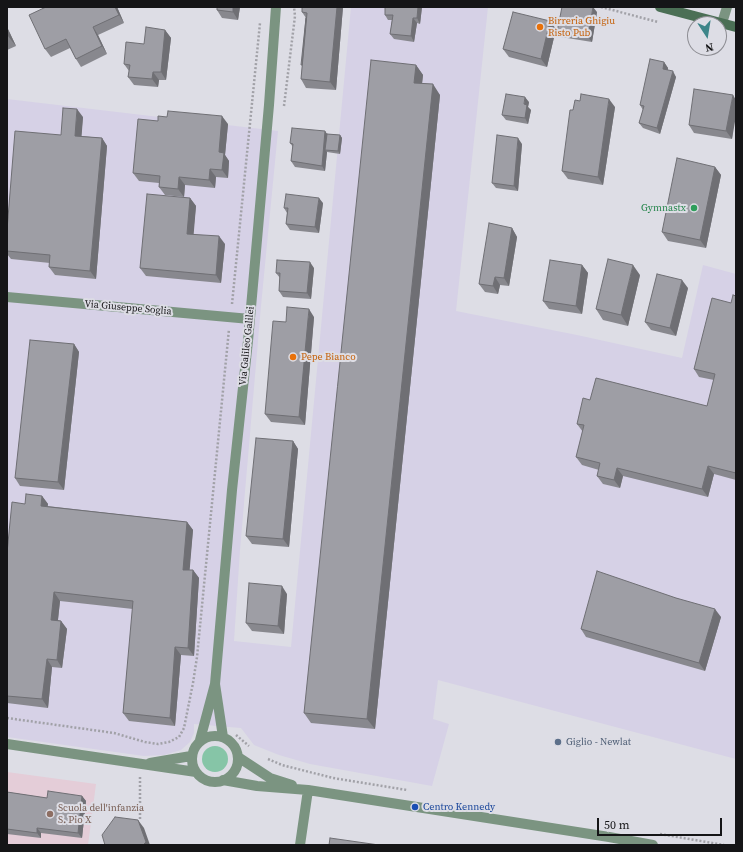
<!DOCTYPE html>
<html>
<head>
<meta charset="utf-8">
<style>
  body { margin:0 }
  #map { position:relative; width:743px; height:852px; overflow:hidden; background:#dddde5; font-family:"Source Serif 4",serif }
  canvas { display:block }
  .frame { position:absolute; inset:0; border:8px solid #151517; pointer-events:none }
  .north { position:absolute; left:687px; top:16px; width:40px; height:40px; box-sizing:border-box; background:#dddde5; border:1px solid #8d8d93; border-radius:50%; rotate:168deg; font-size:11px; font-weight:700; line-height:16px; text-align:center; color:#151517 }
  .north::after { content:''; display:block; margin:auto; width:14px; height:18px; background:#3d8589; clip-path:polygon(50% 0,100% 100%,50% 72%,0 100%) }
  .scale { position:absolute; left:597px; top:818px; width:125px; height:18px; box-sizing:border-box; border:2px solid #151517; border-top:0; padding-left:5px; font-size:12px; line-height:14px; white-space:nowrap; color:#151517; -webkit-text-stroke:3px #dddde5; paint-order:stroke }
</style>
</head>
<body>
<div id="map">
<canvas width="743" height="852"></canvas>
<div class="frame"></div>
<div class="north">N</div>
<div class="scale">50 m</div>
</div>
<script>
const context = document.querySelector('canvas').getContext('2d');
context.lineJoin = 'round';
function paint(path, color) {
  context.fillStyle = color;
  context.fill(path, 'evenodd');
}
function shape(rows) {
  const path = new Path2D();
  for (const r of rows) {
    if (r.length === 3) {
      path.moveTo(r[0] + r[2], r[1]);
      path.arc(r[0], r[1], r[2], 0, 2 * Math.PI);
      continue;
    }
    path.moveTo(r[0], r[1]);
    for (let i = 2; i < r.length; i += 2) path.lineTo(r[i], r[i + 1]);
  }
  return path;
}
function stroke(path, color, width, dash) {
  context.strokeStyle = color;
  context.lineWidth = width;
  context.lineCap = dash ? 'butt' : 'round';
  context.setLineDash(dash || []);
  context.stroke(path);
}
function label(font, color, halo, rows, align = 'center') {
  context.font = font + ' "Source Serif 4",serif';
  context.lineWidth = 4;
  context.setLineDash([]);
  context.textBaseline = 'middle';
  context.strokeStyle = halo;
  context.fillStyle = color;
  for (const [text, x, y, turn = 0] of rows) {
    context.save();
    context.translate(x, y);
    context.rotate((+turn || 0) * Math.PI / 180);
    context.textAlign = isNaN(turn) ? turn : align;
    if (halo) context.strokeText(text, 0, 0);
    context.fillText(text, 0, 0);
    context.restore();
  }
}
const industrial = shape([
  [351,7,488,7,456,311,577,335,682,358,703,265,736,274,736,759,438,680,433,719,449,724,432,786,310,764,279,755,254,745,241,728,194,724,194,733,190,742,181,750,164,755,144,756,7,737,7,99,278,131,261,306,240,550,234,641,291,647]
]);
const education = shape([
  [7,772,96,784,88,845,7,845]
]);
const green = shape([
  [215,759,13]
]);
const path = shape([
  [601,7,658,22],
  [284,106,295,16,294,7],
  [232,304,260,23],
  [7,718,114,733,145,742,158,744,169,742,179,737,184,728,193,683,197,657,229,329],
  [236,735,249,746],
  [268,759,282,765,333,778,407,790],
  [140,777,140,821],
  [660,834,724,845]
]);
const street = shape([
  [722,23,727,7],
  [7,297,250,319],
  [215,684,232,490,248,341,269,105,276,7],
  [215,759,23],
  [200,740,215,684,223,737],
  [7,744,196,772],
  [238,757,270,778,292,785],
  [150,763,191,756],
  [223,780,257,786,308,790,609,837,653,845],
  [300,845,308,790]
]);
const secondary = shape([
  [660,7,736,27]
]);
const wall = shape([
  [117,7,124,23,98,35,107,54,81,67,76,59,70,48,51,57,45,49],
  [240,7,238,20,222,18,217,10],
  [302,7,343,7,336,90,306,88,301,79,306,18,302,12],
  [422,7,420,24,417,23,414,42,394,39,390,34,392,20,388,20,385,15],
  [597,12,592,42,561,37,557,32],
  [7,27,16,46,7,50],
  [556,29,547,67,509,57,503,49],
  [165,30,171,38,166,80,159,80,158,87,134,85,128,77,129,71,124,64,144,44],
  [664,62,668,68,668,70,676,77,660,134,643,128,639,123,643,110,640,105],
  [416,65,423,75,422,83,440,95,375,729,311,723,304,713],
  [736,100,732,139,694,133,689,125],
  [529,102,528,107,531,110,528,124,506,120,502,115],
  [615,107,603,185,568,179,562,171,573,110],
  [83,117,81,136,102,138,107,146,96,279,55,275,49,267,50,263,11,259,7,254,7,230,61,135],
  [158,121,228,124,225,155,229,161,228,178,216,177,215,188,185,185,184,197,165,195,159,187,159,183,139,181,133,173],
  [325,131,327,134,340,135,342,138,340,154,327,152,325,171,295,167,291,161,293,147,290,143],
  [522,144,518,191,496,188,492,183],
  [715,167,721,175,706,248,668,241,662,232],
  [190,198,196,206,193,234,225,244,221,283,146,276,140,268],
  [323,203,319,233,290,230,286,224,287,213,284,208],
  [512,228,517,237,509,286,500,285,498,294,485,292,479,284],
  [582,265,588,273,582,314,549,309,543,301],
  [314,268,311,299,283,297,279,291,280,278,276,273],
  [640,275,628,326,603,320,596,309],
  [688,288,676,336,651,330,645,322],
  [736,296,736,480,714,474,708,497,623,476,620,488,603,484,597,476,599,470,582,465,576,457,583,432,577,424,590,400,707,406,714,380,699,377,694,369],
  [314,317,305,425,271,422,265,414,286,322],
  [74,344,79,352,64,490,20,486,15,478],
  [293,441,298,449,289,547,252,544,246,536],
  [42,496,48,504,47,506,187,522,193,530,189,570,193,570,199,578,194,656,181,655,175,726,129,721,123,713,133,609,60,601,58,620,61,621,67,629,62,668,52,667,48,708,7,703,7,553,25,504],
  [287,594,284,634,252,631,246,623],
  [676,598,721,617,705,671,586,637,581,629],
  [7,792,47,798,82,796,86,801,82,838,41,833,41,838,7,834]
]);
const shadedWall = shape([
  [115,7,117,7,124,23,119,15],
  [233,7,240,7,238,20,233,12],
  [337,7,343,7,336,90,330,82],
  [418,7,422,7,420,24,417,18],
  [593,7,597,12,592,42,588,37],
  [413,18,417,23,414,42,411,36],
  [550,21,556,29,547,67,541,59],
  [7,27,16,46,8,36,7,33],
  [93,27,98,35,107,54,102,46],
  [165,30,171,38,166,80,161,72],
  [664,62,668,68,667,74,663,69],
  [416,65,423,75,421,93,414,83],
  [673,71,676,77,660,134,657,128],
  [153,72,159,80,158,87,152,79],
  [433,84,440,95,375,729,367,719],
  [733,95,736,100,736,116,732,139,726,131],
  [525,97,529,102,528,107,531,110,528,124,525,118,524,104],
  [609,99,615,107,603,185,598,177],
  [77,109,83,117,81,144,75,136],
  [222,116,228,124,225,155,229,161,228,178,222,170,219,152],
  [325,131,329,137,325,150,327,152,325,171,322,166],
  [340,135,342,138,340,154,338,151],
  [102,138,107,146,96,279,90,271],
  [518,138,522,144,518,191,514,186],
  [715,167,721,175,706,248,700,240],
  [210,169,216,177,215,188,209,180],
  [179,177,185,185,184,197,178,189],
  [190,198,196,206,193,242,187,234],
  [319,198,323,203,319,233,315,227],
  [512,228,517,237,509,286,504,278],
  [219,236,225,244,221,283,216,275],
  [310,262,314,268,311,299,307,293],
  [582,265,588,273,582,314,576,306],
  [633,265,640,275,628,326,621,315],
  [495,277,500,285,498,294,493,286],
  [682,280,688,288,676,336,670,328],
  [309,309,314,317,305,425,299,417],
  [74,344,79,352,64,490,58,482],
  [293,441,298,449,289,547,283,539],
  [708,466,714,474,708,497,702,489],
  [617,468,623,476,620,488,614,480],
  [42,496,48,504,47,514,41,506],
  [187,522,193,530,189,578,183,570],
  [193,570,199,578,194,656,188,648],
  [282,586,287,594,284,634,278,626],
  [54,592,60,601,57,628,51,620],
  [715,609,721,617,705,671,699,663],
  [61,621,67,629,62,668,57,660],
  [175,647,181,655,175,726,170,718],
  [47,659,52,667,48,708,42,699],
  [82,796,86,801,82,838,78,833],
  [138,820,144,828,150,845,143,845],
  [37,828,41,833,41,838,37,833]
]);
const building = shape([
  [46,7,115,7,119,15,93,27,102,46,76,59,66,39,45,49,29,15,46,7],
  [217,7,233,7,233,12,217,10,217,7],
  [302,7,337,7,330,82,301,79,307,13,302,12,302,7],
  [385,7,418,7,417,18,413,18,411,36,390,34,393,15,385,15,385,7],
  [562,7,593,7,588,37,557,32,562,7],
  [513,12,550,21,541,59,503,49,513,12],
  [306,18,302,65,301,65,306,18],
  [146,27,165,30,161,72,153,72,152,79,128,77,130,65,124,64,126,42,144,44,146,27],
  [650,59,664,62,663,69,673,71,657,128,639,123,644,106,640,105,650,59],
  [371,60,416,65,414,83,433,84,367,719,304,713,371,60],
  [694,89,733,95,726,131,689,125,694,89],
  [506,94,525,97,524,104,527,105,525,118,502,115,506,94],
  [581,94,609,99,598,177,562,171,570,110,573,110,575,100,580,101,581,94],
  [63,108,77,109,75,136,102,138,90,271,49,267,50,255,7,251,7,230,15,131,61,135,63,108],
  [168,111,222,116,219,152,224,153,222,170,210,169,209,180,179,177,178,189,159,187,160,176,133,173,138,119,158,121,158,116,167,117,168,111],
  [292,128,325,131,322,166,291,161,293,144,290,143,292,128],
  [327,134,340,135,338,151,325,150,327,134],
  [497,135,518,138,514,186,492,183,497,135],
  [677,158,715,167,700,240,662,232,677,158],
  [147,194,190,198,187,234,219,236,216,275,140,268,147,194],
  [286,194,319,198,315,227,286,224,288,208,284,208,286,194],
  [489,223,512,228,504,278,495,277,493,286,479,284,489,223],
  [608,259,633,265,621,315,596,309,608,259],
  [277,260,310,262,307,293,279,291,280,273,276,273,277,260],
  [550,260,582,265,576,306,543,301,550,260],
  [657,274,682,280,670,328,645,322,657,274],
  [733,295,736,296,736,473,708,466,702,489,617,468,614,480,597,476,600,463,576,457,584,425,577,424,583,398,590,400,596,378,707,406,715,374,694,369,712,298,731,303,733,295],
  [287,307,309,309,299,417,265,414,273,321,286,322,287,307],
  [30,340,74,344,58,482,15,478,30,340],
  [256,438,293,441,283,539,246,536,256,438],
  [26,494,42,496,41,506,187,522,183,570,193,570,188,648,175,647,170,718,123,713,133,601,54,592,51,620,61,621,57,660,47,659,42,699,7,696,7,553,12,502,25,504,26,494],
  [597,571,676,598,715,609,699,663,581,629,597,571],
  [249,583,282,586,278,626,246,623,249,583],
  [48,791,82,796,78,833,37,828,37,833,7,829,7,792,47,798,48,791],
  [115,817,138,820,146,842,143,845,105,845,102,835,115,817],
  [330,838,379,845,329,845,330,838]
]);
const markers = [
  [540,27,4,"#e8710a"],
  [694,208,4,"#2e9e5b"],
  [293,357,4,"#e8710a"],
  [558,742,4,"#5c6f8a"],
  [415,807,4,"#1a4fb4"],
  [50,814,4,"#8d6e63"]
];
const foodNames = [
  ["Birreria Ghigiu",548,21],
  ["Risto Pub",548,33],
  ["Pepe Bianco",301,357]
];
const leisureNames = [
  ["Gymnastx",686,208]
];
const streetNames = [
  ["Via Giuseppe Soglia",128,308,5],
  ["Via Galileo Galilei",247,346,-84]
];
const serviceNames = [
  ["Giglio - Newlat",566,742]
];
const transitNames = [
  ["Centro Kennedy",423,807]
];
const educationNames = [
  ["Scuola dell'infanzia",58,808],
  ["S. Pio X",58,820]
];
paint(industrial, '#d6d1e6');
paint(education, '#e4cdd8');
paint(green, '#86c5a7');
stroke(path, '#a1a1a7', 2.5, [2, 2]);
stroke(street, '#7b9481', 10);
stroke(secondary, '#4b6f55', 10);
paint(wall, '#88888e');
paint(shadedWall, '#6f6f74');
paint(building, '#9e9ea5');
stroke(building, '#6f6f74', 1);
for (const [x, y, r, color] of markers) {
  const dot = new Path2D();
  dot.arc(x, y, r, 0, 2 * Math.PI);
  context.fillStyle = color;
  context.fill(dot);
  stroke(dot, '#dddde5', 1.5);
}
label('10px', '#c56008', '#dddde5', foodNames, 'left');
label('10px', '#27864d', '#dddde5', leisureNames, 'right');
label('10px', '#151517', '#dddde5', streetNames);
label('10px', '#4e5e75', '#dddde5', serviceNames, 'left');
label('10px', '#164399', '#dddde5', transitNames, 'left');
label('10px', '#785e54', '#dddde5', educationNames, 'left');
</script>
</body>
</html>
